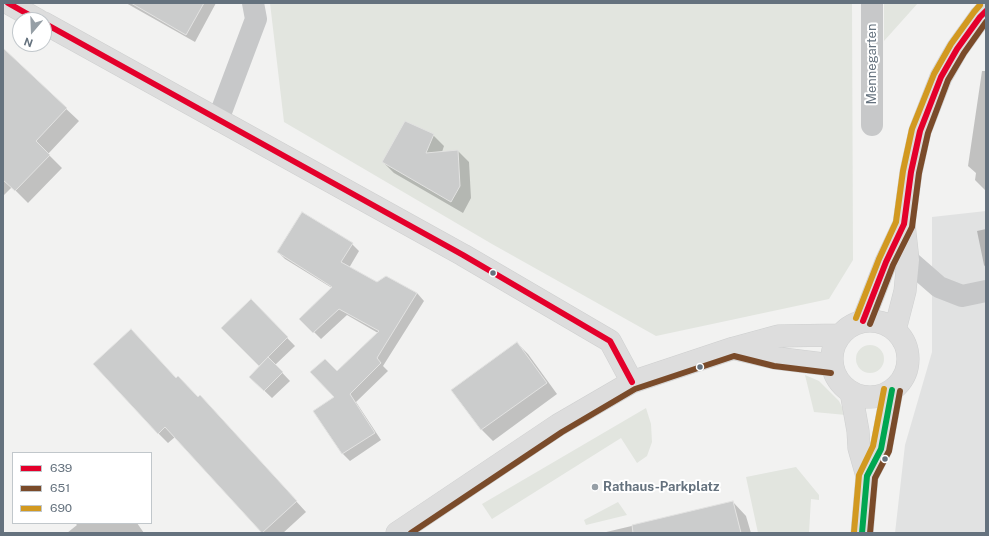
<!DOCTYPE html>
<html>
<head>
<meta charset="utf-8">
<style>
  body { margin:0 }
  #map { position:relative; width:989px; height:536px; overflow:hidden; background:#f2f2f1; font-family:"Public Sans",sans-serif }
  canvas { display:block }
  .frame { position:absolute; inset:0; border:4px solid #65727e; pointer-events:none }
  .legend { position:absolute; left:12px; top:452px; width:140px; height:72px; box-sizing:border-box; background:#fff; border:1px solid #c1c7cb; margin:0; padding:5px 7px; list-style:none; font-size:12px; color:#65727e }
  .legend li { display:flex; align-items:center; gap:8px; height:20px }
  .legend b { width:20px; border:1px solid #c1c7cb }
  .north { position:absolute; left:12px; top:12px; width:40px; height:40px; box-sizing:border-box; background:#fff; border:1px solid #c1c7cb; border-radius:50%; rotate:199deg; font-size:11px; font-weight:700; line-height:16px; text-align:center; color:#65727e }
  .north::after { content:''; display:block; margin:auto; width:14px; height:18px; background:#969fa6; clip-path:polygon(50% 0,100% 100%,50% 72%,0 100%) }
</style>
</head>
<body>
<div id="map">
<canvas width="989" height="536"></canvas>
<div class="frame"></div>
<ul class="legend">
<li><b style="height:5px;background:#e4002b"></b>639</li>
<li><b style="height:5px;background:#7a4b2a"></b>651</li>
<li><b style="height:5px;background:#d29920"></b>690</li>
</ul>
<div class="north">N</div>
</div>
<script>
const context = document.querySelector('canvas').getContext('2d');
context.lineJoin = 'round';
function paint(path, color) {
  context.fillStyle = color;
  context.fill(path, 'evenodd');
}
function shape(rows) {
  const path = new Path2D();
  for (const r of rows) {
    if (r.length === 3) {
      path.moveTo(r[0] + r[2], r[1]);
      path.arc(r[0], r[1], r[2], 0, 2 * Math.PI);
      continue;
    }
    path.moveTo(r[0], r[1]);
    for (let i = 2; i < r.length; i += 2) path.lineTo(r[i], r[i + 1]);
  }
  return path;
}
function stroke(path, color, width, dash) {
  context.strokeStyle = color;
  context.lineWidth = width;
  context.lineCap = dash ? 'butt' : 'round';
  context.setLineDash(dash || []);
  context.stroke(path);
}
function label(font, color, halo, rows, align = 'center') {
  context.font = font + ' "Public Sans",sans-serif';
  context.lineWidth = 4;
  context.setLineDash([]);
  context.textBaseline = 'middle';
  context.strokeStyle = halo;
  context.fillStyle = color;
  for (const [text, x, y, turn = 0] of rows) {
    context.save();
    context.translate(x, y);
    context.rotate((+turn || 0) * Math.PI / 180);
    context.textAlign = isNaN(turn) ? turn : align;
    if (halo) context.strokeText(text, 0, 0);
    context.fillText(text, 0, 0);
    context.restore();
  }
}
const built = shape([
  [986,211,986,533,895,533,905,445,932,352,932,217]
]);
const green = shape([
  [270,3,852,3,853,260,829,299,656,336,492,244,284,122],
  [884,3,918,3,884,41],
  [870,359,14],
  [805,375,819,381,839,401,846,415,814,412],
  [646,408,651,424,652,442,647,456,637,463,621,438,492,519,482,504],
  [796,467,819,495,819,500,811,499,809,533,758,533,746,477],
  [618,502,627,515,586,525,584,520]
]);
const shadow = shape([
  [126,3,216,3,195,42],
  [9,55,79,121,48,154,62,168,28,203,12,187,3,196,3,61],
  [982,71,986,71,986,191,975,180,976,173,968,166],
  [433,135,444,146,442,152,458,151,469,162,471,198,463,213,394,173,383,162],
  [986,229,986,268,984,265,977,231],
  [352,244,359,251,349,268,377,284,417,293,424,301,383,366,388,371,356,402,381,440,350,461,343,454,314,411,336,397,337,372,378,333,347,315,321,339,301,319,332,288,285,259,278,252],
  [251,301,295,346,275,365,290,381,272,398,250,377,260,367,223,328],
  [517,343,528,354,557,394,493,441,482,430,453,390],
  [177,379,198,398,210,407,306,512,283,533,263,533,175,437,168,443,158,433],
  [733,502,746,516,751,533,602,533],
  [75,523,137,523,144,533,67,533,77,525]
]);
const building = shape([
  [131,3,204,3,186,35,131,3],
  [3,48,67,108,36,141,50,155,15,191,3,180,3,48],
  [405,121,434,134,426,153,458,150,460,186,451,202,382,162,405,121],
  [302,212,353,243,341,262,377,282,386,276,417,293,377,358,381,363,350,394,375,433,342,454,313,411,334,397,310,372,325,359,337,371,379,331,339,309,313,333,299,319,332,287,277,252,302,212],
  [251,299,288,337,259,366,221,328,251,299],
  [131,329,176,378,178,376,198,397,200,395,297,501,262,533,165,427,158,434,93,364,131,329],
  [517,342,547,383,481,430,451,390,517,342],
  [268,357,283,372,264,391,249,377,268,357],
  [733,501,741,533,633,533,632,525,733,501]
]);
const street = shape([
  [872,3,872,125],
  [218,120,256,19,253,3],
  [908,260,939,287,962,296,986,291]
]);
const secondary = shape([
  [8,3,38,20],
  [44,23,463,255,610,341,632,382],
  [870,359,38],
  [863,321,886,262,904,224],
  [895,330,905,291,908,260,904,224,911,172,920,131,941,77,957,49,980,17,986,11],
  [736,349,775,358,832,365],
  [851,392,858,431,859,448,867,476,862,533],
  [867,476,881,449,892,390],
  [397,533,558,425,632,382,734,348,778,336,840,335]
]);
const bus1 = shape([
  [8,3,38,20],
  [44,23,463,255,610,341,632,382],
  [863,321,886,262,904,224,911,172,920,131,941,77,957,49,980,17,986,11]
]);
const bus2 = shape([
  [870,324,893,265,912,227,919,173,928,133,948,80,964,53,986,22],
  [411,533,562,432,635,389,734,356,774,366,831,373],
  [870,533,875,478,889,451,900,391]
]);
const bus3 = shape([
  [856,318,879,259,896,222,903,171,912,129,934,74,951,44,974,12,980,5],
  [854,532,859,475,873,446,884,389]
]);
const bus4 = shape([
  [862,533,867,476,881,449,892,390]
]);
const markers = [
  [493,273,3.5,"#65727e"],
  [700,367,3.5,"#65727e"],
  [885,459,3.5,"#65727e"],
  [595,487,4,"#969fa6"]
];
const streetNames = [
  ["Mennegarten",872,64,-90]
];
const poiNames = [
  ["Rathaus-Parkplatz",603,487]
];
paint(built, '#e1e2e2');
paint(green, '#e2e5df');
paint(shadow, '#0003');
paint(building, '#cbcccc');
stroke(building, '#e2e2e1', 1);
stroke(secondary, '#cecfcf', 23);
stroke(street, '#c7c8c9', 22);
stroke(secondary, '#ddd', 22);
stroke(bus1, '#e4002b', 6);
stroke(bus2, '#7a4b2a', 6);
stroke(bus3, '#d29920', 6);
stroke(bus4, '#00a651', 6);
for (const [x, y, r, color] of markers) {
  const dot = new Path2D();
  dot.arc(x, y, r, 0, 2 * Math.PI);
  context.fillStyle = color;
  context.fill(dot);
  stroke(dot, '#fff', 1.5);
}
label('13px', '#65727e', '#fff', streetNames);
label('bold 13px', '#65727e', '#fff', poiNames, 'left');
</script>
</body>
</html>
